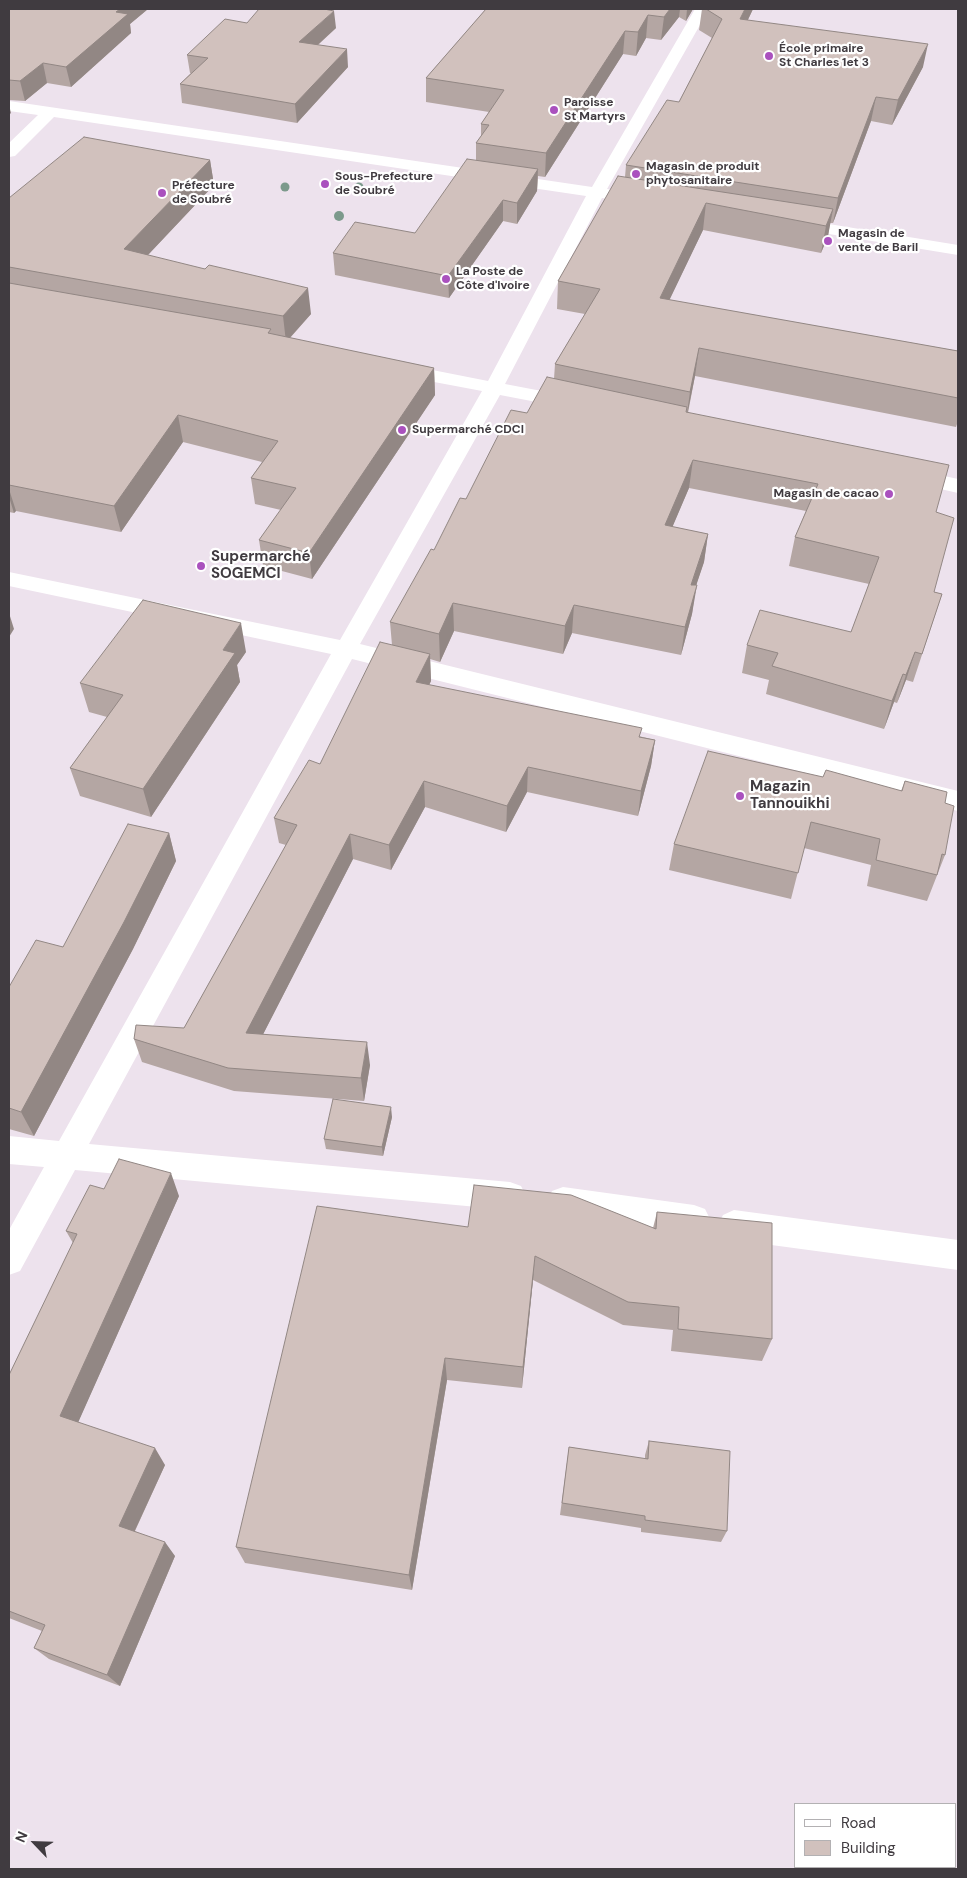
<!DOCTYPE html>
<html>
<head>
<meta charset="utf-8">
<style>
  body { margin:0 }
  #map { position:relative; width:967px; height:1878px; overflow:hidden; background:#ede2ed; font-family:"DM Sans",sans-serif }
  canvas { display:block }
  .frame { position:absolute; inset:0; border:10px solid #403b40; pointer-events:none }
  .legend { position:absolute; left:794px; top:1803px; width:162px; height:65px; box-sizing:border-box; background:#fff; border:1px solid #b3b1b3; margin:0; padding:6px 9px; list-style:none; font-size:15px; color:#403b40 }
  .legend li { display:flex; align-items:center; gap:10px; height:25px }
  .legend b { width:25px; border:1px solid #b3b1b3 }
  .north { position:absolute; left:10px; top:1818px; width:50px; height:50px; -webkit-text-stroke:4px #fff; paint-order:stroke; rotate:294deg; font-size:14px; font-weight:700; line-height:20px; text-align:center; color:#403b40 }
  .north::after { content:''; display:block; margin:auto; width:18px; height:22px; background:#403b40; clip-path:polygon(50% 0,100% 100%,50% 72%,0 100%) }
</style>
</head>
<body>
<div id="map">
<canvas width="967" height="1878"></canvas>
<div class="frame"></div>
<ul class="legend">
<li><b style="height:6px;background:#fff"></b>Road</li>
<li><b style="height:14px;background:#d1c1bd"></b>Building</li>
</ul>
<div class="north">N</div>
</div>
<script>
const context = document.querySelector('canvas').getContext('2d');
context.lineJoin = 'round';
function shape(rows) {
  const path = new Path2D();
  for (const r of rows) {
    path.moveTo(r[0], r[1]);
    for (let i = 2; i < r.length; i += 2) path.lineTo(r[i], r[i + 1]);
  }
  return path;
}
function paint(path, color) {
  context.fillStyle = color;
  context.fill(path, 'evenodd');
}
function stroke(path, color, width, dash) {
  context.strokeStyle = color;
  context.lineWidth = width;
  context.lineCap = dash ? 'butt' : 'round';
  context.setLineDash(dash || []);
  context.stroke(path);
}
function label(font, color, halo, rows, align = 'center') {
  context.font = font + ' "DM Sans",sans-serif';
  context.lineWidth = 4.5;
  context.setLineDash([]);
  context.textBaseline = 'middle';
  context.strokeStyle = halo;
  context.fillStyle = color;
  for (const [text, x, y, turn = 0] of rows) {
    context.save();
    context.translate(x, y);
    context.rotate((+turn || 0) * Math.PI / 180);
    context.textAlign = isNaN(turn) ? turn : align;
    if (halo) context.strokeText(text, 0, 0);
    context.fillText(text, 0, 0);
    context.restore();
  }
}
const minor = shape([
  [695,9,709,9,607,189,620,191,623,195,620,199,614,200,602,198,505,384,573,397,580,399,583,403,580,407,573,409,500,395,360,644,958,791,958,811,352,659,89,1144,510,1182,521,1186,526,1196,521,1206,510,1210,75,1170,20,1271,9,1275,9,1230,44,1167,9,1164,9,1136,59,1141,331,654,9,586,9,572,340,640,482,391,397,375,390,373,387,369,390,365,397,363,488,381,586,196,54,117,15,156,9,157,9,143,38,115,9,111,9,101,592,187,695,9],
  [792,218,958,245,958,255,786,227,783,223,786,219,792,218],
  [908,468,958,479,958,493,901,480,897,475,901,470,908,468],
  [563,1187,694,1205,705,1209,710,1219,705,1229,694,1233,563,1215,552,1211,547,1201,552,1191,563,1187],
  [734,1210,958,1240,958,1270,734,1240,723,1235,718,1225,723,1215,734,1210]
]);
const trees = [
  [285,187,4.5],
  [359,187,4.5],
  [339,216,5]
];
const wall = shape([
  [9,9,148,9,130,24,131,33,71,87,47,83,25,101,9,100],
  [486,9,693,9,686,21,679,17,661,40,646,38,636,56,623,54,545,177,538,176,537,191,517,224,503,221,449,298,335,275,333,253,415,233,476,160,476,143,481,136,481,124,489,112,426,102,426,78],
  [702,9,753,9,748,20,923,67,892,125,871,121,833,223,830,223,828,236,821,253,703,230,669,300,958,351,958,421,956,427,695,376,688,413,936,512,934,592,942,594,913,682,906,680,897,703,894,702,884,729,766,694,769,680,742,673,747,645,851,632,869,584,789,566,795,537,806,511,689,488,672,527,708,534,704,562,696,585,692,614,681,655,572,633,563,654,454,631,440,662,430,659,431,681,429,685,655,740,651,766,638,816,527,792,506,832,425,807,391,870,353,859,263,1034,370,1065,364,1101,234,1091,142,1062,134,1039,184,1028,286,845,279,843,274,818,320,764,392,645,390,622,466,499,527,413,554,379,555,364,585,314,557,309,558,281,625,177,626,165,679,102,712,38,699,30],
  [247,23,336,28,318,45,348,67,297,123,182,103,180,84,191,73,190,73,187,55],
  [210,160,214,185,148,255,311,314,290,338,434,368,435,395,312,579,263,566,259,540,281,510,255,504,251,478,262,462,183,442,121,532,16,511,14,513,9,512,9,198],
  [246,652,237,665,240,682,151,817,80,796,70,768,107,717,89,712,80,683],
  [823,777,901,791,905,781,945,803,945,855,927,901,867,886,871,865,804,848,791,899,669,870,674,844],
  [169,833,176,861,133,949,34,1136,9,1129,9,987,63,947],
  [392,1117,383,1156,326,1149,324,1139],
  [104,1189,179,1196,78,1422,165,1465,135,1531,175,1556,120,1686,49,1659,34,1648,42,1631,9,1618,9,1375,73,1243,66,1231],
  [657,1212,772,1339,762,1361,671,1351,673,1330,623,1325,533,1280,522,1388,447,1380,412,1590,245,1563,236,1547,468,1227,653,1228],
  [649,1441,727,1531,721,1542,641,1532,641,1528,560,1515,569,1447,645,1459,645,1455]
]);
const shadedWall = shape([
  [120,9,148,9,130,24,131,33,71,87,66,67,116,12],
  [670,9,680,9,679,17,661,40,664,17],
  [687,9,693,9,686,21],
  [745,9,753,9,737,42,740,19],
  [334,11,336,28,301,60,299,42],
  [648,15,646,38,636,56,638,32],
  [625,31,623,54,545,177,546,153],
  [928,44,923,67,892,125,898,100],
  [347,49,348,67,297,123,295,104],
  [43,63,47,83,25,101,20,81],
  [876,97,871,121,833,223,838,198],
  [9,105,11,113,9,115],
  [210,160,214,185,129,275,124,249],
  [538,169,537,191,517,224,517,203],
  [503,200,503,221,449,298,448,276],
  [706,203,703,230,657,326,660,298],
  [833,209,828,236,821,253,826,226],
  [308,288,311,314,286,342,283,316],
  [699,348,695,376,686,420,690,392],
  [434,368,435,395,312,579,309,553],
  [178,415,183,442,121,532,114,506],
  [693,460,689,488,661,554,665,525],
  [9,489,16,511,14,513,9,497],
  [708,534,704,562,687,613,691,585],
  [697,585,692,614,681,655,685,627],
  [453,603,454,631,440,662,439,634],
  [574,605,572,633,563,654,565,626],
  [9,613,14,629,9,637],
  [241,623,246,652,237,665,240,682,151,817,143,789,223,650],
  [915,652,906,680,897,703,906,675],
  [430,654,431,681,418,708,416,682],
  [903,674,894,702,884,729,892,701],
  [655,740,651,766,638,816,641,791],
  [528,767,527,792,506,832,507,806],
  [424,781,425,807,391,870,389,845],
  [169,833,176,861,133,949,34,1136,21,1112],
  [350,834,353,859,252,1056,246,1033],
  [367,1042,370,1065,364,1101,361,1078],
  [391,1107,392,1117,383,1156,382,1147],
  [171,1173,179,1196,73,1434,60,1416],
  [535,1256,533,1280,522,1388,523,1367],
  [445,1358,447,1380,412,1590,409,1575],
  [155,1448,165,1465,130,1541,119,1526],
  [165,1542,175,1556,120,1686,107,1675]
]);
const building = shape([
  [9,9,120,9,116,12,128,14,66,67,43,63,20,81,9,80,9,9],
  [259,9,324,9,334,11,299,42,347,49,295,104,180,84,208,58,187,55,225,19,247,23,259,9],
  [486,9,670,9,664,17,648,15,638,32,625,31,546,153,476,143,489,125,481,124,504,90,426,78,486,9],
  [706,9,745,9,740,19,928,44,898,100,876,97,838,198,626,165,667,100,679,102,722,19,706,9],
  [84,137,210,160,124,249,205,269,209,265,308,288,283,316,9,267,9,198,84,137],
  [467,159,538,169,517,203,503,200,448,276,333,253,355,222,415,233,467,159],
  [618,176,833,209,826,226,706,203,660,298,958,351,958,398,699,348,690,392,555,364,600,289,558,281,618,176],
  [9,283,271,329,268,333,434,368,309,553,259,540,296,488,251,478,278,441,178,415,114,506,9,485,9,283],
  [547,377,687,407,686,412,949,465,936,512,954,518,934,592,942,594,922,654,915,652,906,675,903,674,892,701,772,666,778,653,747,645,760,610,851,632,879,557,795,537,818,484,693,460,665,525,708,534,691,585,697,585,685,627,574,605,565,626,453,603,439,634,390,622,431,549,434,550,460,498,466,499,511,410,527,413,547,377],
  [143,600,241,623,223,650,235,653,143,789,70,768,123,695,80,683,143,600],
  [380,642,430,654,416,682,642,728,639,737,655,740,641,791,528,767,507,806,424,781,389,845,350,834,246,1033,367,1042,361,1078,228,1068,134,1039,136,1025,184,1028,297,825,274,818,309,760,320,764,380,642],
  [708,751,823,777,826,770,902,791,905,781,947,792,945,803,954,806,945,855,942,854,937,875,876,860,880,839,811,822,798,873,674,844,708,751],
  [128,824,169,833,124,922,21,1112,9,1108,9,987,36,940,63,947,128,824],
  [333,1099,391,1107,382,1147,324,1139,333,1099],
  [119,1159,171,1173,60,1416,155,1448,119,1526,165,1542,107,1675,34,1648,45,1625,9,1611,9,1375,77,1234,66,1231,90,1185,104,1189,119,1159],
  [474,1185,571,1195,656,1229,657,1212,772,1223,772,1339,678,1329,679,1307,628,1302,535,1256,523,1367,445,1358,409,1575,236,1547,317,1206,468,1227,474,1185],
  [649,1441,730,1451,727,1531,645,1520,645,1516,562,1503,569,1447,648,1459,649,1441]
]);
const markers = [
  [769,56,5,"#aa51be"],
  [554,110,5,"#aa51be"],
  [636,174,5,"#aa51be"],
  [325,184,5,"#aa51be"],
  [162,193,5,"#aa51be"],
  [828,241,5,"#aa51be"],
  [446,279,5,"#aa51be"],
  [402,430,5,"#aa51be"],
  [889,494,5,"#aa51be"],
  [201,566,5,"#aa51be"],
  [740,796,5,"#aa51be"]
];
const farPoinames = [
  ["École primaire",779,49],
  ["St Charles 1et 3",779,63],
  ["Paroisse",564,103],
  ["St Martyrs",564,117],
  ["Magasin de produit",646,167],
  ["phytosanitaire",646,181],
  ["Sous-Prefecture",335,177],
  ["de Soubré",335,191],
  ["Préfecture",172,186],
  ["de Soubré",172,200],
  ["Magasin de",838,234],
  ["vente de Baril",838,248],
  ["La Poste de",456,272],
  ["Côte d'Ivoire",456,286],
  ["Supermarché CDCI",412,430],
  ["Magasin de cacao",879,494,"right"]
];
const poiNames = [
  ["Supermarché",211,557],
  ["SOGEMCI",211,574],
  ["Magazin",750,787],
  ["Tannouikhi",750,804]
];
paint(minor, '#fff');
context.fillStyle = '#7c9a8c';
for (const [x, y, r] of trees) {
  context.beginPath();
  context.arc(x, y, r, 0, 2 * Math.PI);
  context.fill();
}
paint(wall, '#b4a6a3');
paint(shadedWall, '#928784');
paint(building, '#d1c1bd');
stroke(building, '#928784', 1);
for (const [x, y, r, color] of markers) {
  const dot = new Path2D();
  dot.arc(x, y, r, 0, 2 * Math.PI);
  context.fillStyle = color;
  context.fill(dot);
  stroke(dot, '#fff', 2);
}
label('bold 12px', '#403b40', '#fff', farPoinames, 'left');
label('bold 15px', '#403b40', '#fff', poiNames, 'left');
</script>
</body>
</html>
